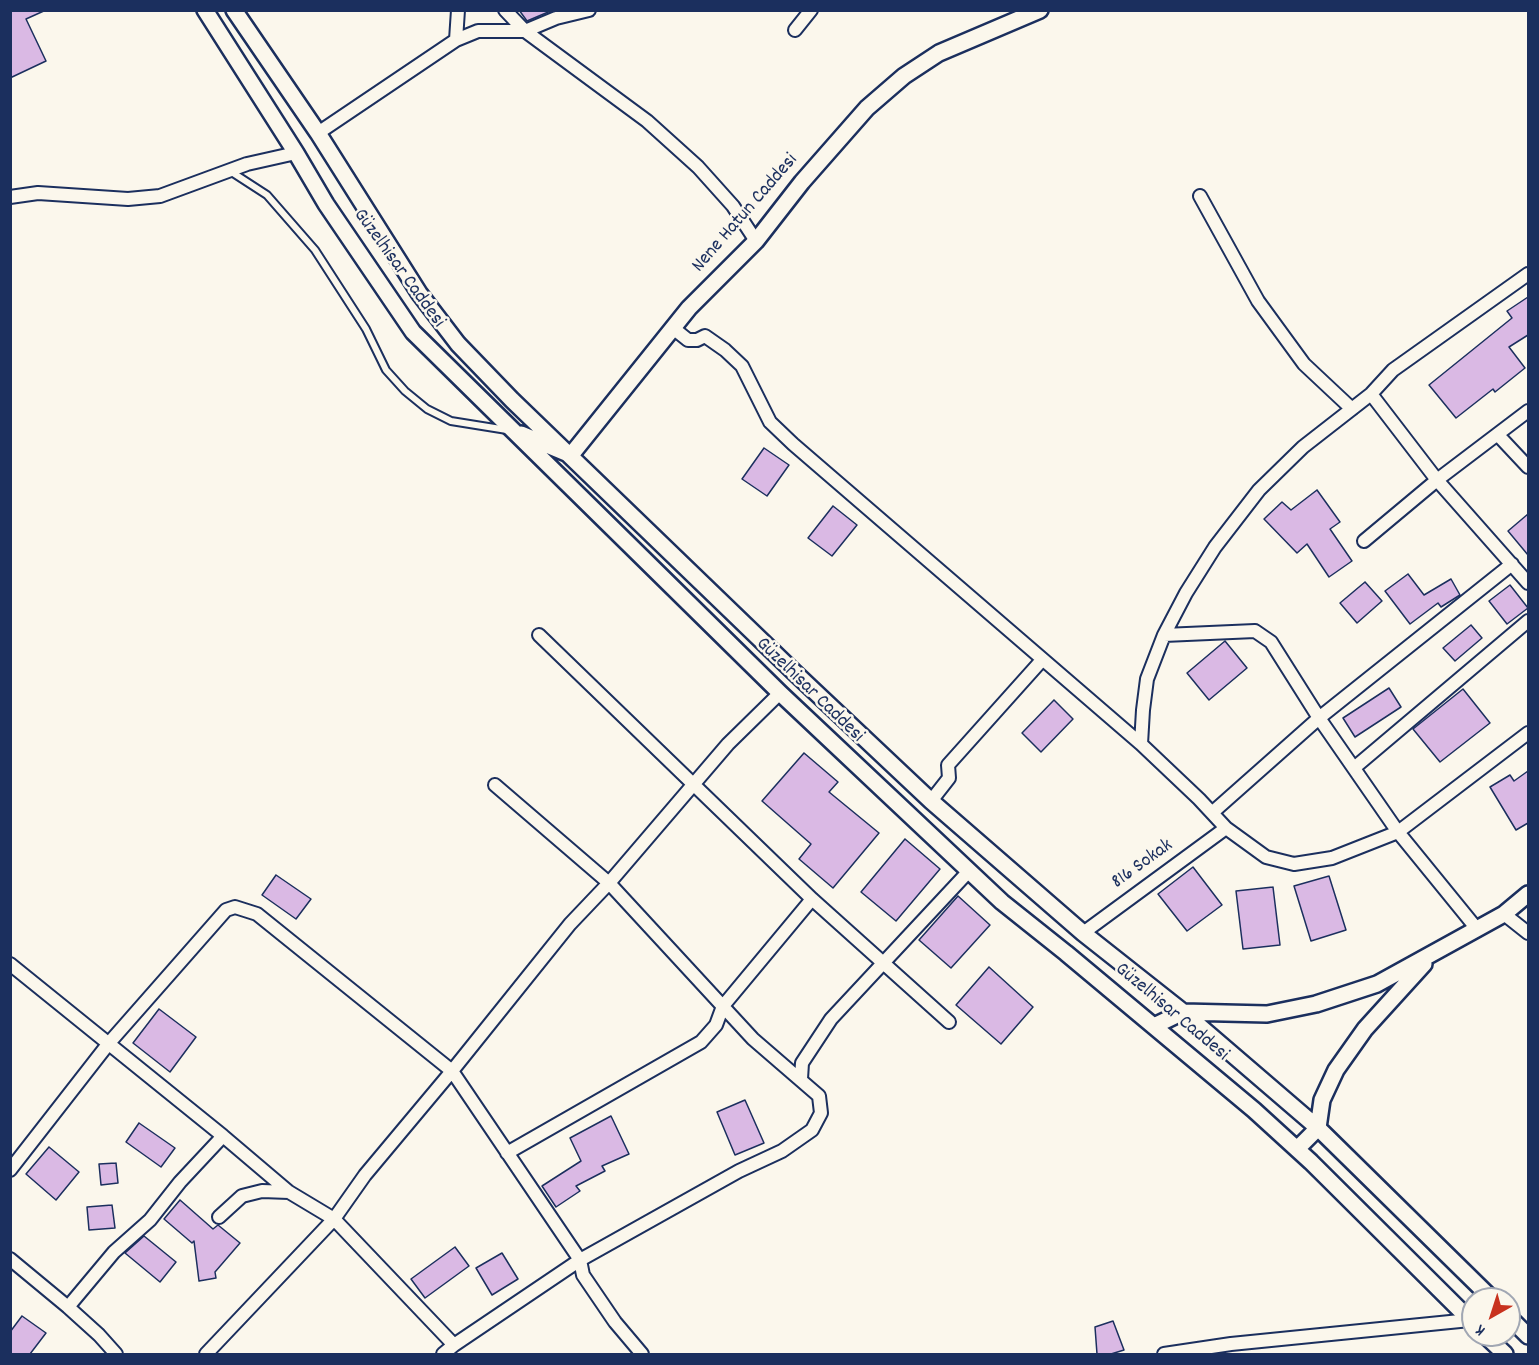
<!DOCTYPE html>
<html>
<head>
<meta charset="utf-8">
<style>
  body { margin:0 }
  #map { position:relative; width:1539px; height:1365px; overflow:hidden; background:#fbf7ec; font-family:Dekko,sans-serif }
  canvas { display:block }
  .frame { position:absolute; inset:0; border:12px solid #1b2f5e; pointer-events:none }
  .north { position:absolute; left:1461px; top:1287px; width:60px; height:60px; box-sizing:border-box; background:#fbf7ec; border:2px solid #a1a7b3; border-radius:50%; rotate:219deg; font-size:16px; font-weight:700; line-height:24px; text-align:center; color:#1b2f5e }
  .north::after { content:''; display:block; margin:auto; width:21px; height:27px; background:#c8321e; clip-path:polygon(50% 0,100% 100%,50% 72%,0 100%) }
</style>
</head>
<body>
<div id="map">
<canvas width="1539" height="1365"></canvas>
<div class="frame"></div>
<div class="north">K</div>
</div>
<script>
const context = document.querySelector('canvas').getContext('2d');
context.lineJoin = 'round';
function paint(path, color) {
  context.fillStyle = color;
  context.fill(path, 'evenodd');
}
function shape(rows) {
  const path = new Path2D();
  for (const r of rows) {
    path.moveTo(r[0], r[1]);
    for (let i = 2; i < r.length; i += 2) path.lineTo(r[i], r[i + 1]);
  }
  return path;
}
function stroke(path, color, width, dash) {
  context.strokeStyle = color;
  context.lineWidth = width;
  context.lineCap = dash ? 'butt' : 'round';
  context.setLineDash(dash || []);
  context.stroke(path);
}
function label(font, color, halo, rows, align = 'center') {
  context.font = font + ' Dekko,sans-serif';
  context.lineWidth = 5;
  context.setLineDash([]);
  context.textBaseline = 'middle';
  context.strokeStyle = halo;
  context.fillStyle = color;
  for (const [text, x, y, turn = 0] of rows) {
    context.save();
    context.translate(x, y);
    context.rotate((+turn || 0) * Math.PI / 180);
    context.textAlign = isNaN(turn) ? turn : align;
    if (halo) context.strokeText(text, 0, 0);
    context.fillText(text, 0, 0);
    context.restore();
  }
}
const building = shape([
  [10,10,46,10,26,19,46,61,10,78,10,10],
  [519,10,553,10,527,21,519,10],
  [1528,297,1528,335,1509,347,1525,368,1495,392,1493,389,1456,418,1429,385,1512,318,1507,311,1528,297],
  [764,448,789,465,767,496,742,479,764,448],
  [1317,490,1340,522,1330,529,1352,561,1329,577,1307,544,1297,553,1264,519,1282,502,1291,510,1317,490],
  [833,506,857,525,832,556,808,538,833,506],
  [1528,514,1528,555,1508,531,1528,514],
  [1408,574,1424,595,1451,579,1460,595,1441,607,1438,603,1410,624,1385,591,1408,574],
  [1365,582,1382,601,1357,623,1340,603,1365,582],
  [1510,585,1528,608,1507,624,1489,601,1510,585],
  [1471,625,1482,638,1455,661,1443,648,1471,625],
  [1225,641,1247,668,1209,700,1187,673,1225,641],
  [1389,688,1401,707,1355,737,1343,718,1389,688],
  [1463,689,1490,723,1440,762,1413,729,1463,689],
  [1054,700,1073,719,1041,752,1022,733,1054,700],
  [804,753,838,782,829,792,879,833,833,888,799,859,811,844,762,801,804,753],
  [1528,771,1528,823,1516,830,1490,787,1510,775,1514,781,1528,771],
  [905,839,940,869,896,921,861,892,905,839],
  [1193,867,1222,905,1187,931,1158,894,1193,867],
  [276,875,311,899,296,919,262,895,276,875],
  [1329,876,1346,930,1311,941,1294,886,1329,876],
  [1273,887,1280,945,1243,949,1236,891,1273,887],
  [958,896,990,925,951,968,919,940,958,896],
  [989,967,1033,1007,1001,1044,956,1005,989,967],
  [159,1009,196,1037,170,1072,133,1043,159,1009],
  [745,1100,764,1143,735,1155,717,1112,745,1100],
  [611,1116,629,1154,602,1166,605,1171,576,1186,580,1191,556,1207,542,1186,581,1161,570,1138,611,1116],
  [139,1123,175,1148,161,1167,126,1142,139,1123],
  [49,1147,79,1172,56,1200,26,1174,49,1147],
  [116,1163,118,1183,101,1185,99,1164,116,1163],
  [180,1200,213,1229,218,1225,240,1243,215,1272,216,1278,199,1281,194,1241,192,1243,164,1219,180,1200],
  [112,1205,115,1228,89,1230,87,1207,112,1205],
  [144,1236,176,1262,160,1282,125,1253,144,1236],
  [455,1247,469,1266,425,1298,411,1279,455,1247],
  [502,1253,518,1279,492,1295,476,1268,502,1253],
  [22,1316,46,1333,30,1354,10,1354,10,1332,22,1316],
  [1113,1321,1124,1350,1111,1354,1097,1354,1095,1327,1113,1321]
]);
const service = shape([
  [230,171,267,195,315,250,366,329,386,370,405,391,427,409,451,421,507,430]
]);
const minor = shape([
  [505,10,525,31,647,121,698,167,733,206,756,241],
  [795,30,811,10],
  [456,40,458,10],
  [318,133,456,40,478,31,525,31,556,18,589,10],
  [1200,196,1258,301,1304,364,1352,409],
  [10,197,38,193,128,199,160,196,247,164,296,153],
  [673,328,688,340,697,340,705,336,725,350,742,366,770,422,793,444,1141,744,1199,799,1226,828,1266,857,1294,864,1332,858,1398,832,1528,733],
  [1371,394,1437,480,1528,583],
  [1498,435,1528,467],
  [1364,541,1437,480,1528,411],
  [539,635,812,899,949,1022],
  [1164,635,1255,631,1271,642,1319,718,1398,832,1477,929],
  [1141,744,1143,710,1147,679,1164,635,1186,593,1215,547,1259,490,1303,447,1371,394,1393,370,1528,274],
  [1354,768,1528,621],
  [931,801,949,778,948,765,1042,660],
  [1213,812,1319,718,1512,564],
  [1504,914,1528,933],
  [1083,933,1226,828],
  [10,964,223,1136,289,1192,334,1219,454,1345],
  [801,1079,802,1063,831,1019,969,871],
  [507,1153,701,1042,716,1025,723,1006,812,899],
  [10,1170,109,1043,226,910,235,907,257,914,452,1071,580,1260,583,1275,615,1322,642,1354],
  [219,1217,242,1196,262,1191,289,1192],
  [10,1259,68,1307,99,1335,116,1354],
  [68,1307,114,1252,150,1220,180,1182,223,1136],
  [206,1354,334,1219,365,1175,452,1071,570,924,609,883,728,744,780,693],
  [443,1354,454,1345,580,1260,739,1171,782,1151,812,1130,821,1113,819,1096,753,1039,609,883,495,785],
  [1164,1354,1231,1344,1470,1320]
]);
const tertiary = shape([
  [205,10,296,153,326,204,413,332,780,693,1002,902,1066,953,1254,1110,1311,1162,1473,1323],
  [234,10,318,133,419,293,458,344,512,400,794,672,931,801,1083,933,1183,1012,1318,1128,1492,1299],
  [521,434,571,455,689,308,756,241,802,182,867,108,904,76,939,53,1040,10],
  [1154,1026,1183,1012,1267,1014,1316,1004,1377,984,1504,914,1528,894],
  [1297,1149,1318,1128,1322,1100,1336,1070,1365,1029,1424,964],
  [1509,1317,1528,1336],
  [1485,1335,1505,1354]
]);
const streetNames = [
  ["Nene Hatun Caddesi",746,214,-49],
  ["Güzelhisar Caddesi",398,269,54],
  ["Güzelhisar Caddesi",809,691,44],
  ["816 Sokak",1143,865,-36],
  ["Güzelhisar Caddesi",1171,1013,40]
];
paint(building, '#dab9e4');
stroke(building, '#1b2f5e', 1.5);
stroke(service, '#1b2f5e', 10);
stroke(minor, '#1b2f5e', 16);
stroke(tertiary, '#1b2f5e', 20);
stroke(service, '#fbf7ec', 6);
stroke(minor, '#fbf7ec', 12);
stroke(tertiary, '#fbf7ec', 15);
label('20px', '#1b2f5e', '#fbf7ec', streetNames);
</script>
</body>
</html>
